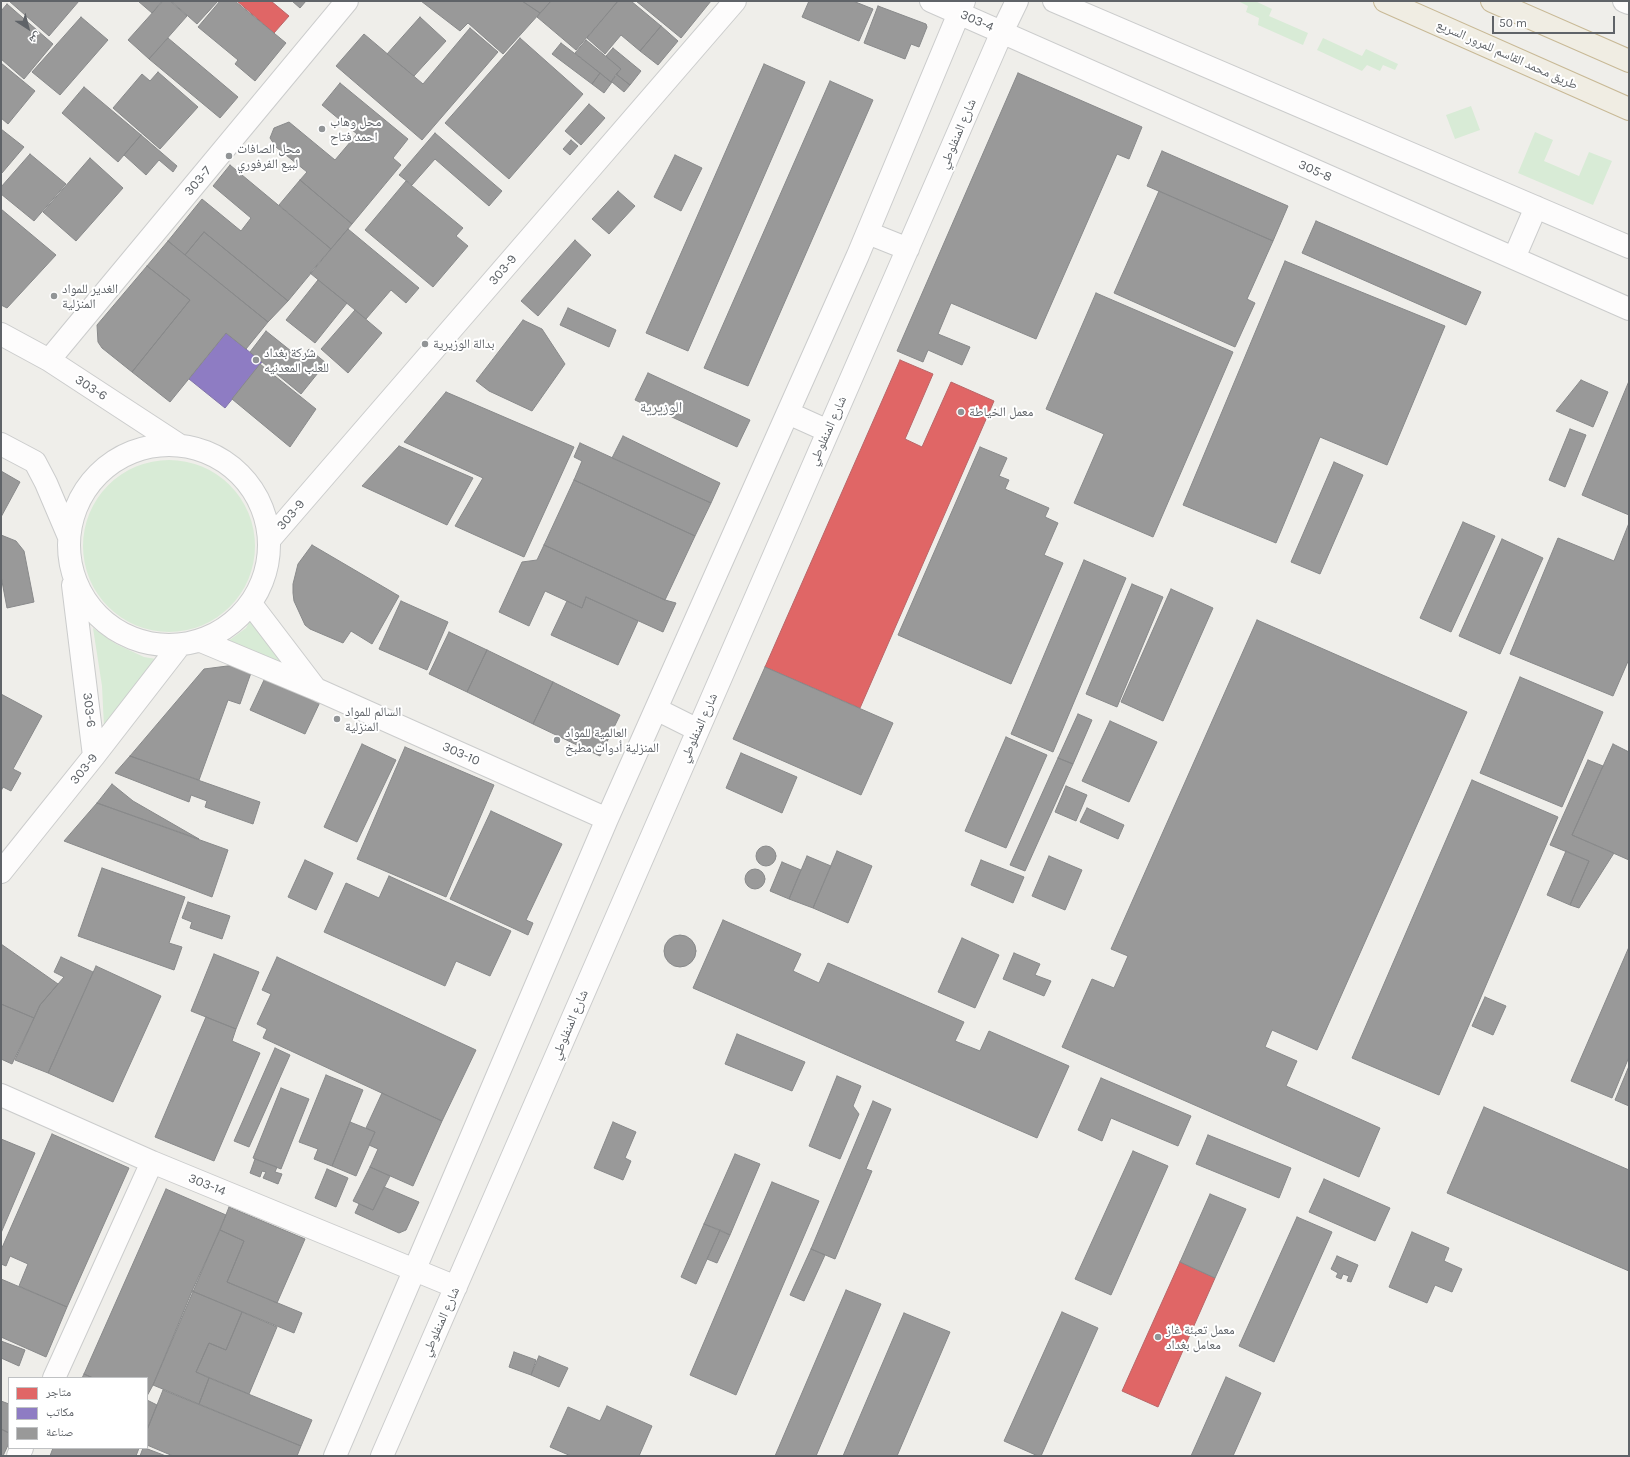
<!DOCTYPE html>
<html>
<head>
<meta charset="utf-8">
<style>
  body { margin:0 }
  #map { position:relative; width:1630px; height:1457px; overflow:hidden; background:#efeeea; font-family:Karla,"Noto Naskh Arabic",sans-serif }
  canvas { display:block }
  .frame { position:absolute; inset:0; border:2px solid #5f6368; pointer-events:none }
  .legend { position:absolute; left:8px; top:1377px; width:140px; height:72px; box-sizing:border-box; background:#fff; border:1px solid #bfc1c3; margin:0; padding:5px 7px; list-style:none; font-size:12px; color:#5f6368 }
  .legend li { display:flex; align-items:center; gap:8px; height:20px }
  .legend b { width:20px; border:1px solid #bfc1c3 }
  .north { position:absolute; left:8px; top:8px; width:40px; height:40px; -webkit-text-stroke:3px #fff; paint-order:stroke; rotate:144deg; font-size:11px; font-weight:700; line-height:16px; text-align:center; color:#5f6368 }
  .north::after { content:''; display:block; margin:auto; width:14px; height:18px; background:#5f6368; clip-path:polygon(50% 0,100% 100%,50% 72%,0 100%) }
  .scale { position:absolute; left:1492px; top:16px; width:123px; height:18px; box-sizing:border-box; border:2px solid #5f6368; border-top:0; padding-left:5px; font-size:12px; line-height:14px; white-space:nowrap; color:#5f6368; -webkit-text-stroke:3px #fff; paint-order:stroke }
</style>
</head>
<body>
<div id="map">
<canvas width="1630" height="1457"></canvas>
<div class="frame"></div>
<ul class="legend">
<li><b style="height:11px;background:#e06666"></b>متاجر</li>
<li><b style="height:11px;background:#8e7cc3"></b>مكاتب</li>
<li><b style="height:11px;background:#999"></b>صناعة</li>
</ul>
<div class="north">ش</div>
<div class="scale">50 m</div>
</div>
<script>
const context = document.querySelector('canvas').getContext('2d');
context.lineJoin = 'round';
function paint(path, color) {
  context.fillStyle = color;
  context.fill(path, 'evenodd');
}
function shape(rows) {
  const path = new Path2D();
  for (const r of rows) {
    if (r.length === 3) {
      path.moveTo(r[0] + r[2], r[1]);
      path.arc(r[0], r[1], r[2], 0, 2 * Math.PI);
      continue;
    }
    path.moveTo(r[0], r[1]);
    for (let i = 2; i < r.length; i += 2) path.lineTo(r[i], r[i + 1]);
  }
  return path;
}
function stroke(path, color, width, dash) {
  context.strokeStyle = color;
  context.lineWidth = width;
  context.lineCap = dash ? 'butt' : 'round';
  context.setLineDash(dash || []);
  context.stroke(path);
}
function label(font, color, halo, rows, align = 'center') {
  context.font = font + ' Karla,"Noto Naskh Arabic",sans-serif';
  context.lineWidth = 4;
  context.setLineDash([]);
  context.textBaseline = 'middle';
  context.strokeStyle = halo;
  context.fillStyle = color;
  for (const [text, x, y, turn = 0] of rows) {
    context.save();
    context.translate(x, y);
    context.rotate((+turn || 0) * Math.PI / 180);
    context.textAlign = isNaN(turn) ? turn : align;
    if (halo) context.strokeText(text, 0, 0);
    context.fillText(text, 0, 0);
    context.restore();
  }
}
const green = shape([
  [1238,1,1255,1,1272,9,1269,16,1308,33,1303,45,1258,25,1259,18,1246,12,1248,6],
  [1323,38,1362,56,1366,49,1398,64,1395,70,1383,65,1380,71,1367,65,1362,71,1317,50],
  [1471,106,1480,130,1455,139,1446,115],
  [1535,132,1553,140,1544,161,1579,176,1589,152,1612,161,1593,205,1518,173],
  [169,546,86],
  [251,619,282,664,227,642,246,628],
  [93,628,116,644,144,657,156,659,104,727,102,686]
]);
const shops = shape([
  [237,1,271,1,289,16,274,33,237,1],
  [900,360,933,374,905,439,922,447,951,382,994,401,860,708,765,667,900,360],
  [1180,1262,1215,1278,1158,1407,1122,1391,1180,1262]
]);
const offices = shape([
  [226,333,262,362,225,408,189,379,226,333]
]);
const industry = shape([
  [9,1,79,1,49,36,9,1],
  [138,1,162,1,152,13,138,1],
  [163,1,170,1,187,16,149,59,128,40,163,1],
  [171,1,218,1,197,24,171,1],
  [220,1,235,1,286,43,255,81,235,64,238,60,198,27,220,1],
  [292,1,306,1,300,8,292,1],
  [421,1,522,1,540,13,503,54,468,23,460,31,421,1],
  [522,1,551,1,540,13,522,1],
  [551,1,618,1,576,50,537,17,551,1],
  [618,1,631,1,661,26,640,51,621,35,605,54,587,38,618,1],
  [636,1,711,1,681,38,636,1],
  [809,1,853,1,873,9,859,41,802,17,809,1],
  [7,4,53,44,24,79,1,59,1,11,7,4],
  [878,6,926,24,927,27,919,47,911,44,905,59,864,43,878,6],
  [81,17,108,40,60,95,32,72,81,17],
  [420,17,446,41,414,76,387,54,420,17],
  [661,26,678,41,658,65,640,51,661,26],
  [470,28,498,52,422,140,336,66,364,34,423,84,470,28],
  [168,38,238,97,220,118,149,59,168,38],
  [520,38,583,94,509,179,445,123,520,38],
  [586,40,621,69,611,82,575,53,586,40],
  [561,43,600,73,592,84,552,54,561,43],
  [613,48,641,71,630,85,616,74,621,69,606,56,613,48],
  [1,63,35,91,8,124,1,118,1,63],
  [764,64,805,82,688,351,646,333,764,64],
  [158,72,198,107,160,149,113,108,142,74,150,81,158,72],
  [600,73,611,82,616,74,630,85,624,92,612,82,604,93,592,84,600,73],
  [1018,73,1142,127,1129,159,1117,154,1036,339,951,303,938,334,970,347,962,365,928,350,923,362,897,351,1018,73],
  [830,81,873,100,748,386,704,368,830,81],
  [340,83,408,139,393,158,401,165,352,224,300,180,307,172,276,147,270,138,274,128,289,122,335,160,357,134,322,105,340,83],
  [84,87,141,135,118,162,62,113,84,87],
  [589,104,605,118,581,145,565,131,589,104],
  [1,129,24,147,2,173,1,172,1,129],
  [435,133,502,191,489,206,435,159,412,185,399,175,435,133],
  [141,135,177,166,173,172,159,160,146,175,124,155,141,135],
  [571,140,578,146,570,155,563,149,571,140],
  [1162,151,1288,206,1273,241,1147,186,1162,151],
  [30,154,66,184,34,221,1,194,1,187,30,154],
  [675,155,702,168,681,211,654,197,675,155],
  [90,158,123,188,76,241,43,212,90,158],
  [230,165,331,249,288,301,204,232,185,255,168,241,202,199,241,231,251,218,213,186,230,165],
  [300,180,352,224,331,249,279,205,300,180],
  [406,181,463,228,456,236,468,246,433,287,365,230,406,181],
  [618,191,635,206,609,234,592,219,618,191],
  [1159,191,1273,241,1247,299,1255,303,1235,347,1114,293,1159,191],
  [1,209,56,255,7,308,1,305,1,209],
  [1316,221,1481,292,1466,325,1302,253,1316,221],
  [348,229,419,288,406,303,391,290,366,319,310,273,348,229],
  [204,232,288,301,268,322,185,255,204,232],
  [575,240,591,255,538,316,521,301,575,240],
  [168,241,268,322,246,349,226,333,170,402,132,372,190,300,147,266,168,241],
  [1285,261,1445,326,1387,465,1320,437,1276,543,1183,505,1285,261],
  [147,266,190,300,132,372,102,348,98,342,97,325,147,266],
  [318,280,347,303,315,343,286,320,318,280],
  [1096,293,1233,352,1153,537,1074,503,1104,434,1046,409,1096,293],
  [568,308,616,330,609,347,560,325,568,308],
  [355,310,382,333,348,373,321,349,355,310],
  [523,320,542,329,565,364,532,411,489,391,476,381,523,320],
  [266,331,301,359,309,349,326,363,301,394,250,352,266,331],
  [260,364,316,409,290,447,232,399,260,364],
  [648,373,750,420,737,447,635,400,648,373],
  [1581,380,1608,392,1593,427,1556,411,1581,380],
  [1629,381,1629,515,1582,495,1629,381],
  [446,392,574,447,524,557,455,526,483,478,404,442,446,392],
  [1570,429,1586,435,1565,487,1549,480,1570,429],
  [623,436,720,483,711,503,612,458,623,436],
  [580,443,711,503,695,536,574,480,582,461,574,457,580,443],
  [399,446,473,478,447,525,362,486,399,446],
  [980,447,1007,458,999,476,1009,480,1005,489,1049,508,1045,517,1058,523,1044,555,1063,563,1011,684,898,635,980,447],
  [1334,462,1363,475,1320,574,1291,562,1334,462],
  [1,471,20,482,1,517,1,471],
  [574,480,695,536,665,600,544,545,574,480],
  [1463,522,1495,536,1451,632,1420,618,1463,522],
  [1629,523,1629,659,1613,696,1510,654,1558,538,1614,561,1629,523],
  [1,535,16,541,24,551,34,602,7,608,1,576,1,535],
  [1502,539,1543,558,1500,654,1459,636,1502,539],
  [312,545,399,596,372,644,351,631,343,643,310,629,305,625,294,601,293,593,293,584,298,564,312,545],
  [544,545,665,600,676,603,663,632,586,597,582,608,545,591,529,626,499,612,522,562,537,560,544,545],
  [1084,560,1126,578,1053,752,1011,734,1084,560],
  [1132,584,1163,597,1117,707,1086,694,1132,584],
  [1171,589,1213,608,1163,721,1121,702,1171,589],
  [586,597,638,621,618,665,551,635,567,601,582,608,586,597],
  [401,601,448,622,427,670,379,649,401,601],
  [1257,620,1467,712,1317,1050,1272,1030,1265,1047,1297,1061,1286,1086,1380,1128,1359,1177,1062,1047,1092,979,1114,988,1128,956,1111,949,1257,620],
  [449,632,487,650,467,692,429,674,449,632],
  [487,650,553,682,533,724,467,692,487,650],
  [243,664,252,670,240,704,228,700,199,780,130,756,204,669,243,664],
  [765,667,893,723,861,795,733,739,765,667],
  [1520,677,1603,712,1562,807,1480,773,1520,677],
  [265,678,320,702,305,734,250,710,265,678],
  [553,682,620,715,600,756,533,724,553,682],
  [1,694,42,716,13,769,21,773,11,791,3,787,1,791,1,694],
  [1078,714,1092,720,1073,764,1058,758,1078,714],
  [1110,721,1157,742,1129,802,1082,781,1110,721],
  [1006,737,1047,755,1006,848,965,831,1006,737],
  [362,744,396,760,357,842,324,827,362,744],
  [1613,744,1629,752,1629,860,1572,835,1613,744],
  [405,747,494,785,446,897,357,859,405,747],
  [741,753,797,777,782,813,726,788,741,753],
  [130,756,260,802,253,824,205,807,207,801,191,795,189,802,115,773,130,756],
  [1058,758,1073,764,1025,871,1010,865,1058,758],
  [1588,760,1603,766,1572,835,1614,853,1579,908,1570,905,1589,861,1550,845,1588,760],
  [1472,780,1558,817,1439,1095,1352,1058,1472,780],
  [112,784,133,801,199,839,97,803,112,784],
  [1066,786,1087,795,1076,821,1055,812,1066,786],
  [97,803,228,850,212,897,64,841,97,803],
  [1087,808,1124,825,1118,839,1080,822,1087,808],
  [491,811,562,844,526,920,533,923,528,935,450,899,491,811],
  [766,856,10],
  [837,851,872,866,848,923,813,908,837,851],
  [1566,851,1589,861,1570,905,1547,895,1566,851],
  [807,856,831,866,813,908,789,899,807,856],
  [1049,856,1082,870,1065,910,1032,896,1049,856],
  [305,860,333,873,316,910,288,897,305,860],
  [981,860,1024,877,1013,903,971,885,981,860],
  [782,862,801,870,789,899,770,891,782,862],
  [102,868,185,897,169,943,182,947,174,970,78,936,102,868],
  [755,879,10],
  [389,876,511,931,490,976,456,961,445,986,324,932,346,883,379,898,389,876],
  [188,902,230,916,222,939,190,928,192,922,182,918,188,902],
  [723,920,801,954,793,971,819,983,828,963,964,1022,955,1041,980,1051,989,1031,1069,1066,1037,1138,693,988,723,920],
  [680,951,16],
  [962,938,999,955,975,1008,938,992,962,938],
  [1,944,58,984,40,1005,34,1018,1,1004,1,944],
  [1629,947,1629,1057,1612,1098,1571,1081,1629,947],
  [1014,953,1040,964,1035,975,1051,981,1044,996,1003,979,1014,953],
  [214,954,259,972,236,1029,191,1011,214,954],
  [61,957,93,972,48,1073,15,1060,40,1005,64,977,54,972,61,957],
  [277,957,476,1050,442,1121,263,1038,267,1029,257,1024,271,994,262,990,277,957],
  [96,966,161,996,113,1102,48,1073,96,966],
  [1485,997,1506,1006,1493,1035,1472,1026,1485,997],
  [1,1004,34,1018,12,1064,1,1059,1,1004],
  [206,1017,236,1029,232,1041,260,1053,214,1161,155,1137,206,1017],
  [737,1034,805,1062,792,1091,725,1064,737,1034],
  [275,1048,290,1055,249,1147,234,1141,275,1048],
  [1629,1066,1629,1106,1615,1100,1629,1066],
  [326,1075,363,1090,332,1166,314,1159,318,1149,299,1142,326,1075],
  [837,1076,861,1086,853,1106,859,1114,840,1159,809,1146,837,1076],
  [1101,1078,1191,1116,1178,1146,1111,1118,1102,1141,1078,1130,1101,1078],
  [281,1088,309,1099,281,1169,253,1158,281,1088],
  [382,1093,442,1121,413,1186,370,1167,378,1149,369,1145,375,1132,366,1128,382,1093],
  [873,1101,891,1109,866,1169,872,1171,835,1259,811,1249,873,1101],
  [1484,1107,1629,1170,1629,1271,1447,1193,1484,1107],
  [350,1122,375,1132,356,1176,332,1166,350,1122],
  [613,1122,636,1132,625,1158,631,1161,623,1180,594,1168,613,1122],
  [52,1134,129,1168,67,1307,19,1286,28,1264,10,1256,6,1266,1,1264,1,1250,52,1134],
  [1208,1135,1291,1168,1279,1198,1196,1164,1208,1135],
  [1,1139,35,1153,1,1233,1,1139],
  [1133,1151,1168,1166,1111,1295,1075,1279,1133,1151],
  [735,1154,760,1164,730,1235,704,1224,735,1154],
  [255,1159,277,1167,275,1172,282,1174,278,1184,263,1178,266,1172,262,1171,260,1177,250,1173,255,1159],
  [370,1167,390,1176,373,1210,353,1201,370,1167],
  [327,1169,348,1178,336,1207,315,1198,327,1169],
  [1324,1179,1390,1208,1375,1241,1309,1212,1324,1179],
  [772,1182,819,1201,736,1395,690,1375,772,1182],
  [384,1187,419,1202,406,1230,399,1233,355,1213,359,1204,373,1210,384,1187],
  [166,1189,226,1215,153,1385,147,1396,147,1378,93,1378,84,1374,166,1189],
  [1210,1194,1246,1209,1215,1278,1180,1262,1210,1194],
  [229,1207,305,1239,277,1303,227,1282,244,1241,220,1230,229,1207],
  [1297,1217,1332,1232,1274,1362,1239,1346,1297,1217],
  [704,1224,720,1230,696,1284,681,1277,704,1224],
  [220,1230,244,1241,227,1282,302,1313,294,1333,192,1291,220,1230],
  [720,1230,730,1235,717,1263,707,1259,720,1230],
  [1412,1232,1449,1248,1444,1261,1462,1269,1452,1292,1435,1285,1427,1303,1389,1287,1412,1232],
  [811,1249,825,1255,804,1301,790,1295,811,1249],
  [1337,1256,1358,1265,1351,1282,1347,1281,1349,1276,1343,1274,1341,1279,1336,1277,1338,1273,1331,1269,1337,1256],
  [1,1279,67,1307,46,1357,1,1337,1,1279],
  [846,1290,881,1304,816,1456,775,1456,846,1290],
  [192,1291,242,1312,226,1350,209,1343,196,1372,209,1378,199,1404,153,1385,192,1291],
  [242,1312,277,1327,249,1394,196,1372,209,1343,226,1350,242,1312],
  [1062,1312,1098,1328,1041,1456,1038,1456,1004,1441,1062,1312],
  [904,1313,950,1332,897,1456,843,1456,904,1313],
  [1,1341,25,1350,19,1366,1,1358,1,1341],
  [514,1352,536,1360,531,1375,509,1367,514,1352],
  [539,1356,568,1368,559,1387,531,1375,539,1356],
  [84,1374,93,1378,82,1378,84,1374],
  [1226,1377,1261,1393,1233,1456,1191,1456,1226,1377],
  [209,1378,312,1420,301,1446,199,1404,209,1378],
  [163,1390,301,1446,297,1456,173,1456,147,1445,147,1430,163,1390],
  [147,1400,157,1405,147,1430,147,1400],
  [1,1401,9,1404,9,1433,1,1429,1,1401],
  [607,1406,652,1426,639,1456,571,1456,550,1447,568,1407,600,1421,607,1406],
  [1,1429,9,1433,9,1443,3,1456,1,1456,1,1429],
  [53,1448,139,1448,136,1456,50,1456,53,1448],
  [143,1448,145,1448,166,1456,140,1456,143,1448]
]);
const minor = shape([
  [931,1,1629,309],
  [1054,1,1629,247],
  [1624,1,1629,3],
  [868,233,908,249],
  [1514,258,1536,207],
  [1,334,49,360,179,445],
  [49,360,347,1],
  [788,413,828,431],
  [1,444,35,462,46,483,69,537],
  [169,545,100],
  [270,539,735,1],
  [73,585,94,756],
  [251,604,315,688],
  [201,641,316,689,607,819],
  [656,709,698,730],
  [1,872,94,756,180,645],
  [1,1095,152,1162,456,1287],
  [54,1378,152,1162],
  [18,1456,22,1448],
  [335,1456,607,819,858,255,964,1],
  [382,1456,1002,32,1017,1]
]);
const highway = shape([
  [1385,1,1629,109],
  [1492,1,1629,61]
]);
const markers = [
  [322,129,4,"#919496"],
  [229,156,4,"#919496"],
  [54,296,4,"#919496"],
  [425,344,4,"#919496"],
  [256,360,4,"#919496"],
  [961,412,4,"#919496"],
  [337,719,4,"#919496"],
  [557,740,4,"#919496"],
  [1158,1337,4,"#919496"]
];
const streetNames = [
  ["303-4",977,21,24],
  ["طريق محمد القاسم للمرور السريع",1507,55,24],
  ["شارع المنفلوطي",958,134,-67],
  ["305-8",1315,171,24],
  ["303-7",198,181,-50],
  ["303-9",503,270,-49],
  ["303-6",91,388,33],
  ["شارع المنفلوطي",828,431,-66],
  ["303-9",291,515,-49],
  ["303-6",89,710,83],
  ["شارع المنفلوطي",699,728,-66],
  ["303-10",461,754,24],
  ["303-9",84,769,-51],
  ["شارع المنفلوطي",570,1025,-67],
  ["303-14",207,1185,22],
  ["شارع المنفلوطي",441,1322,-66]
];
const poiNames = [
  ["محل وهاب",330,122],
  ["احمد فتاح",330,137],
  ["محل الصافات",237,149],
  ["لبيع الفرفوري",237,164],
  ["الغدير للمواد",62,289],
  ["المنزلية",62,304],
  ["بدالة الوزيرية",433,344],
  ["شركة بغداد",264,353],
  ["للعلب المعدنيه",264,368],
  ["معمل الخياطة",969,412],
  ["السالم للمواد",345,712],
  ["المنزلية",345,727],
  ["العالمية للمواد",565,733],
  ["المنزلية أدوات مطبخ",565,748],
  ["معمل تعبئة غاز",1166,1330],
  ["معامل بغداد",1166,1345]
];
const quarterNames = [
  ["الوزيرية",661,408]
];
paint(green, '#d8ebd6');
paint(shops, '#e06666');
stroke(shops, '#b96567', 1);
paint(offices, '#8e7cc3');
stroke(offices, '#8074a8', 1);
paint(industry, '#999');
stroke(industry, '#88898a', 1);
stroke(minor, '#cbcccc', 24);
stroke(highway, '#c8b996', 24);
stroke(minor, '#fdfcfc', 22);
stroke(highway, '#f0ede3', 22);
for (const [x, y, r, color] of markers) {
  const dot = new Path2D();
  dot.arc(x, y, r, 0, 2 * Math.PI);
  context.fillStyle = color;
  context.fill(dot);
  stroke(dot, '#fff', 1.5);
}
label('13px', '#5f6368', '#fff', streetNames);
label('13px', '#5f6368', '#fff', poiNames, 'left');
label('15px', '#70757a', '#fff', quarterNames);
</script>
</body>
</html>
